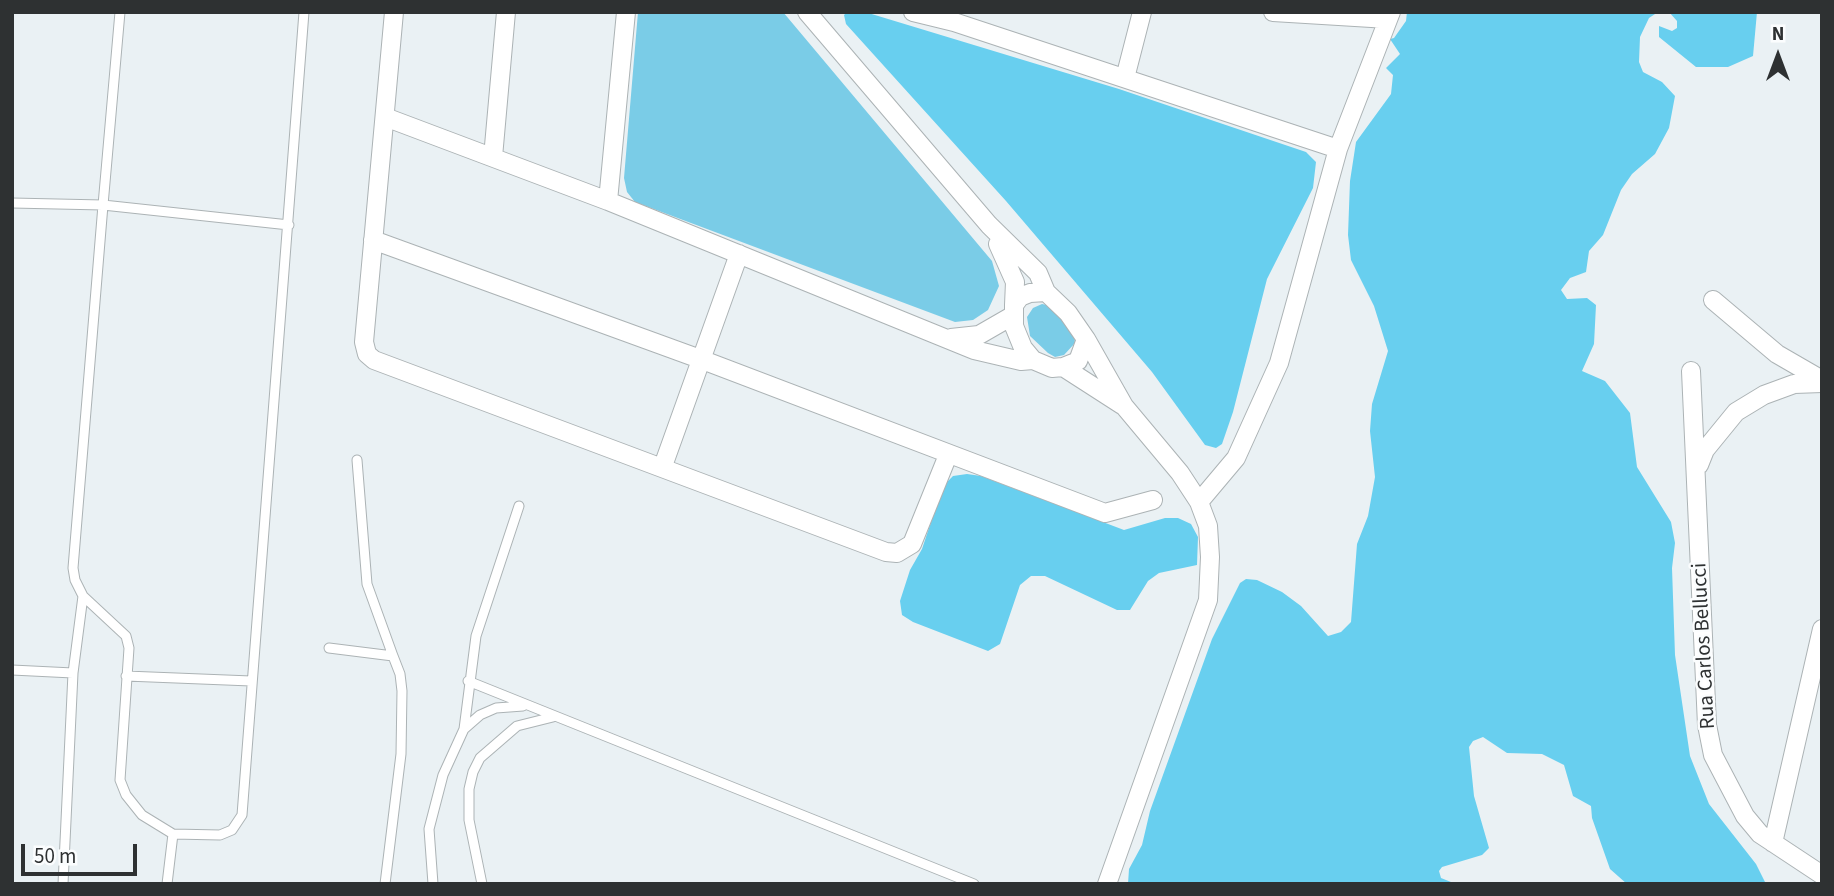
<!DOCTYPE html>
<html>
<head>
<meta charset="utf-8">
<style>
  body { margin:0 }
  #map { position:relative; width:1834px; height:896px; overflow:hidden; background:#eaf1f4; font-family:"Source Sans 3",sans-serif }
  canvas { display:block }
  .frame { position:absolute; inset:0; border:14px solid #2e3132; pointer-events:none }
  .north { position:absolute; left:1743px; top:21px; width:70px; height:70px; -webkit-text-stroke:5px #fbfdfe; paint-order:stroke; rotate:0deg; font-size:19px; font-weight:700; line-height:28px; text-align:center; color:#2e3132 }
  .north::after { content:''; display:block; margin:auto; width:24px; height:32px; background:#2e3132; clip-path:polygon(50% 0,100% 100%,50% 72%,0 100%) }
  .scale { position:absolute; left:21px; top:844px; width:116px; height:32px; box-sizing:border-box; border:4px solid #2e3132; border-top:0; padding-left:9px; font-size:21px; line-height:24px; white-space:nowrap; color:#2e3132; -webkit-text-stroke:5px #fbfdfe; paint-order:stroke }
</style>
</head>
<body>
<div id="map">
<canvas width="1834" height="896"></canvas>
<div class="frame"></div>
<div class="north">N</div>
<div class="scale">50 m</div>
</div>
<script>
const context = document.querySelector('canvas').getContext('2d');
context.lineJoin = 'round';
function paint(path, color) {
  context.fillStyle = color;
  context.fill(path, 'evenodd');
}
function shape(rows) {
  const path = new Path2D();
  for (const r of rows) {
    path.moveTo(r[0], r[1]);
    for (let i = 2; i < r.length; i += 2) path.lineTo(r[i], r[i + 1]);
  }
  return path;
}
function stroke(path, color, width, dash) {
  context.strokeStyle = color;
  context.lineWidth = width;
  context.lineCap = dash ? 'butt' : 'round';
  context.setLineDash(dash || []);
  context.stroke(path);
}
function label(font, color, halo, rows, align = 'center') {
  context.font = font + ' "Source Sans 3",sans-serif';
  context.lineWidth = 5;
  context.setLineDash([]);
  context.textBaseline = 'middle';
  context.strokeStyle = halo;
  context.fillStyle = color;
  for (const [text, x, y, turn = 0] of rows) {
    context.save();
    context.translate(x, y);
    context.rotate((+turn || 0) * Math.PI / 180);
    context.textAlign = isNaN(turn) ? turn : align;
    if (halo) context.strokeText(text, 0, 0);
    context.fillText(text, 0, 0);
    context.restore();
  }
}
const green = shape([
  [638,12,783,12,992,261,999,286,988,310,973,320,955,322,635,202,627,192,624,178],
  [1042,304,1051,306,1074,331,1075,343,1064,355,1055,357,1048,353,1030,336,1027,317,1033,308]
]);
const forest = shape([
  [847,12,865,12,1119,89,1306,152,1316,162,1313,188,1267,279,1233,412,1222,444,1216,448,1205,445,1152,372,1006,201,846,24,844,15],
  [1407,12,1658,12,1649,18,1640,37,1639,62,1643,72,1662,82,1675,96,1669,128,1655,154,1632,174,1621,190,1603,235,1589,251,1586,272,1570,278,1561,290,1567,299,1587,298,1596,305,1594,344,1582,371,1605,381,1630,413,1637,467,1671,522,1675,543,1672,568,1675,655,1690,756,1709,804,1756,864,1766,884,1627,884,1610,869,1592,818,1591,806,1573,796,1564,765,1542,754,1507,753,1483,737,1473,741,1469,747,1474,796,1489,848,1482,855,1442,867,1439,871,1441,878,1456,884,1128,884,1129,869,1142,845,1150,811,1212,639,1240,583,1246,579,1257,580,1282,592,1301,606,1328,636,1341,632,1351,622,1357,544,1368,516,1375,477,1370,431,1372,404,1388,351,1374,306,1351,260,1348,235,1350,181,1356,142,1391,94,1393,75,1386,68,1400,54,1390,39,1394,38,1406,21],
  [1669,12,1757,12,1753,56,1728,67,1696,67,1659,37,1659,26,1672,31,1677,28,1677,21],
  [967,474,981,476,1124,530,1165,518,1178,518,1191,524,1198,537,1197,565,1159,573,1148,581,1130,610,1117,610,1045,576,1031,576,1020,585,1000,644,988,651,913,622,902,615,900,601,910,570,922,549,943,486,953,476]
]);
const lane = shape([
  [12,203,103,205,120,12],
  [357,460,367,584,393,656],
  [329,648,393,656,400,674,402,691,401,754,385,884],
  [12,670,73,673,83,596],
  [126,676,251,681],
  [468,681,974,884],
  [464,729,476,636,519,506],
  [173,834,142,815,126,795,120,780,129,648,126,636,83,596,75,580,73,568,103,205,289,225],
  [63,884,73,673],
  [167,884,173,834,220,835,232,830,242,815,304,12],
  [433,884,429,829,443,775,464,729,480,715,496,708,523,706],
  [482,884,469,820,469,789,473,772,480,758,517,726,553,717]
]);
const street = shape([
  [394,12,364,342,367,354,374,360,886,552,897,553,912,544,948,455],
  [807,12,989,225,1038,273,1046,292],
  [913,12,954,22,1338,149],
  [1273,12,1388,19],
  [1125,78,1142,12],
  [385,117,608,201,974,350,1021,361,1033,360],
  [493,157,506,12],
  [608,201,626,12],
  [373,240,700,359,1105,513,1153,500],
  [998,244,1015,282,1014,305],
  [1046,292,1068,313,1086,339,1078,361,1063,367,1052,368,1033,360,1023,348,1014,326,1014,305,1020,297,1030,293,1046,292],
  [1713,300,1777,354,1822,380],
  [951,338,979,335,1012,316],
  [1086,339,1124,406,1180,473,1199,502,1208,526,1210,557,1208,600,1107,884],
  [1063,367,1122,405],
  [1691,371,1707,725,1713,755,1745,816,1760,834,1822,875],
  [1699,465,1705,450,1736,412,1764,395,1794,384,1822,383],
  [663,466,739,254],
  [1199,502,1236,458,1279,363,1338,149,1391,12],
  [1773,843,1822,629]
]);
const streetNames = [
  ["Rua Carlos Bellucci",1705,646,-93]
];
paint(green, '#7acce7');
paint(forest, '#68cfef');
stroke(lane, '#acb3b5', 11);
stroke(street, '#acb3b5', 20);
stroke(lane, '#fff', 9);
stroke(street, '#fff', 18);
label('21px', '#2e3132', '#fbfdfe', streetNames);
</script>
</body>
</html>
